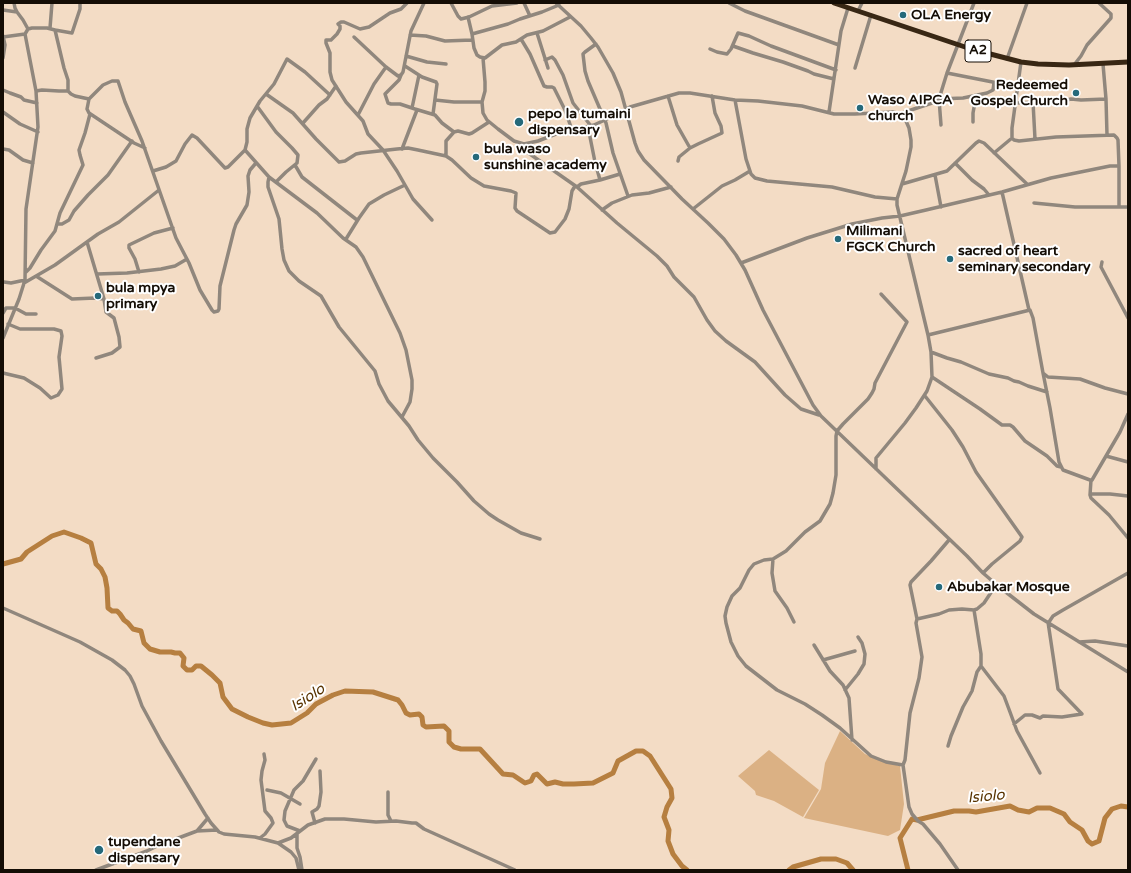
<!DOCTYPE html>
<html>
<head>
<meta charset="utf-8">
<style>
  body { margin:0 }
  #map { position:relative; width:1131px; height:873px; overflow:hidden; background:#f3dcc5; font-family:"Varela Round",sans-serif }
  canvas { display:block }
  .frame { position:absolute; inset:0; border:4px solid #140d05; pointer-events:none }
</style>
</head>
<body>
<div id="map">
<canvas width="1131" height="873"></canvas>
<div class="frame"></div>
</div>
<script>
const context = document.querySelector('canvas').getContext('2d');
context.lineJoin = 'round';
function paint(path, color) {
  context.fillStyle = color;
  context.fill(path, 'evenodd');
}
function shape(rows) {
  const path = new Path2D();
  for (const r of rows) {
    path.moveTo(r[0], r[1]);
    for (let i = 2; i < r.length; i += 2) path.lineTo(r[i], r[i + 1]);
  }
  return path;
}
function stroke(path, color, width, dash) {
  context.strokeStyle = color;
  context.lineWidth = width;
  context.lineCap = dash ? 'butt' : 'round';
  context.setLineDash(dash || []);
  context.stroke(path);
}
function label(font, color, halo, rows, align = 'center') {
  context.font = font + ' "Varela Round",sans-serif';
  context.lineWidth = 4;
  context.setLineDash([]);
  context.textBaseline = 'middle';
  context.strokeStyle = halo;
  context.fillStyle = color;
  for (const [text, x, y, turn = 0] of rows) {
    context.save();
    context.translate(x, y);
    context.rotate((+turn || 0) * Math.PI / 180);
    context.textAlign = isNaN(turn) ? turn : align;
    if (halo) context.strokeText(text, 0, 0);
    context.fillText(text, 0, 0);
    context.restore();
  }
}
const green = shape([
  [840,731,865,754,882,761,900,766,904,804,900,830,888,836,804,818,821,789,825,763],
  [769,750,819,790,803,817,774,801,756,795,755,791,738,776]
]);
const river = shape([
  [3,564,21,559,27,552,52,536,64,532,81,538,91,543,96,564,101,569,105,577,107,588,108,608,112,611,117,611,120,614,124,620,128,623,133,629,141,631,144,643,150,649,160,652,171,652,175,653,180,653,184,658,183,666,187,670,192,670,196,666,201,666,212,675,220,683,223,697,232,709,248,717,263,723,272,725,291,723,307,713,316,704,333,695,345,691,373,692,398,700,402,705,406,713,410,715,419,714,422,717,423,725,426,727,444,726,449,731,449,742,454,747,461,749,480,749,503,774,513,775,525,783,531,781,534,775,537,774,547,784,555,782,563,784,574,784,593,783,613,773,618,761,636,751,643,751,650,756,671,789,672,798,667,807,664,817,669,830,668,841,673,854,682,866,687,870],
  [789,870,793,867,821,859,836,859,847,863,853,870],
  [908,870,900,838,912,819,917,820,954,811,969,811,976,812,1010,806,1018,810,1029,812,1037,808,1050,808,1064,814,1070,822,1082,830,1088,841,1092,844,1099,841,1105,818,1112,809,1121,806,1128,807]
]);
const minor = shape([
  [14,3,15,8,17,12],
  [407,3,401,9,390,13,369,27,360,29,344,22,341,22,338,24,340,26,340,29,337,34,331,40,326,40,326,43,330,53,330,72,332,80,346,102,363,121,368,134,383,150,397,171,413,199,432,220],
  [451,3,458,16,461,19,469,17,492,6,517,3],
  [524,3,530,16],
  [556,3,581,26,591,38,598,47,613,73,621,92,635,143,638,151,644,160,682,199,708,223,724,239,736,255,745,270,763,310,813,405,821,416,967,556,983,573,998,586,1034,614,1128,672],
  [729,3,745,11,839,45],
  [559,5,542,12,520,19,508,24,472,34,474,48,477,55,480,57,485,58,502,45,516,42,527,35,543,31,570,17],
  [3,10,17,12,23,20,28,29],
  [858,11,862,3],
  [468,17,472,34],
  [50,28,52,3],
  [55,30,72,33,80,9,80,3],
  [537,33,548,68],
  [410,35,426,36,445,41,472,40],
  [3,37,25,34,28,29,32,28,47,28,55,30,64,68,68,80,68,91,71,94,75,96,89,99,103,85,112,81,118,81,125,102,142,141,176,238,189,263,200,290,212,310,214,312,218,311,219,309,220,286,234,230,236,224,247,205,249,192,248,176,250,170,256,163],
  [354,37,386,67,398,76,401,75,403,72,411,31,424,3],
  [521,39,530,54,544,86,547,87,552,87,554,88,565,110,572,130],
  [596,44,585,52,583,54,585,71,588,81,606,123,613,153,628,196],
  [733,46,753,53,783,62,808,71,814,74,834,79],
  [710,49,717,52,727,54,731,49,738,33,749,36,771,46,836,70],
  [406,56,427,62,446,64],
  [3,58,5,45,3,36],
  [483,58,485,82,485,91,482,102,483,113,487,120,498,129,514,141,524,144,538,141,556,134,594,125,622,112,630,107,679,93,690,93,735,100,758,101,802,106,834,114,855,114,893,112,899,114,903,117,906,121,909,128,911,140,911,147,906,171,897,199,897,205,928,335,931,352,932,377,927,391,916,408,905,423,876,458,876,469],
  [1007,59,1027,3],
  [545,60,552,57,555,60,563,75,573,103,591,126],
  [1021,62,1012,128,1012,138,1014,140,1019,141,1056,137,1114,135,1117,138,1118,140,1119,166,1119,207,1128,207],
  [1103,64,1106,99,1107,135],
  [1074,65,1081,56,1087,45,1111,18,1111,14,1099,3],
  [405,66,422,77,436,82,437,84,433,114],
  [855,68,871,15],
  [947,73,1018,87],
  [401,75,399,80,385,94,388,103,391,104,400,104,415,109,435,115,442,123,454,132],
  [3,90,10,93,21,97,24,100,37,103],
  [36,91,42,90,59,91,68,91],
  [266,94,293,113,316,139,339,162,345,161,356,154,361,153,397,149,408,148,418,150,446,156,452,160,471,178,484,186,511,191,516,193,515,208,517,211,550,233,555,232,565,219,569,209,572,191,575,186],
  [330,95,305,72,287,59,274,84,260,101,250,118,247,129,247,142,245,150,269,177,317,213,343,238,356,247,363,257,400,333,406,350,412,380,412,389,410,402,402,417],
  [668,96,677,125,690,148],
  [89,99,87,109,89,113,134,143,145,148],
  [435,100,454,102,482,102],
  [735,100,746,159,751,174,755,178,767,181,832,187,875,197,897,199],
  [1033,102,1035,139],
  [1016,103,1063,101,1071,99,1081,100,1106,99],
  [257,106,276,132,292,148,298,155,297,163,286,172,276,182],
  [412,108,419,75],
  [3,112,20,124,38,132],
  [829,112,841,31,848,8],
  [899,114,932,103,939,99,963,98,987,93,993,90,994,83],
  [358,115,374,84,386,67],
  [973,122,973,113,975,102,974,96],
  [303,123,319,105,327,99,336,86],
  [941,125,939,99,947,73,974,3],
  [588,127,595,162,600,180,620,174],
  [524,144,525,150,527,152,577,187,617,223,657,256,667,266,674,277,694,297,707,320,715,331,726,341,755,362,785,395,801,409,819,415],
  [3,149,9,150,23,160,33,163],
  [402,149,417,110],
  [994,153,1012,138],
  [446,156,446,141,454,132,458,131,469,134,472,133,489,122],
  [678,161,679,157,690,148,698,144,722,133,721,126,715,113,712,96],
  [955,163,972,180,984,189,989,195],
  [295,165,302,177,357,220],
  [153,171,166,167,176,161,185,144,192,135,197,138,225,168,228,167,245,150],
  [935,175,941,207],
  [269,177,268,182,268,187,279,219,282,249,284,260,289,271,299,281,321,296,339,327,375,371,379,384,388,401,409,426,418,440,433,458,457,482,474,501,489,514,498,520,521,533,540,539],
  [902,184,947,171,976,143,979,141,984,143,1027,184],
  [577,187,581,184,600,180],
  [1002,192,1029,310],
  [1034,203,1075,207,1119,207],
  [693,209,722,186,735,180,750,171],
  [602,210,612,203,632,195,649,193,671,187],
  [57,224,62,224,69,220,74,211,88,195,108,175,132,141],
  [346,239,359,218,369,204,384,195,405,185],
  [87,242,104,299],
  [1102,262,1101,267,1128,318],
  [741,263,807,238,852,224,882,218,900,216,926,210,1002,192,1051,178,1110,166,1119,166],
  [26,272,30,268,41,250,55,231,60,213,83,165,80,155,79,150,85,133,90,114],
  [139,272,135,259,129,248,129,245,154,233,173,228],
  [97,274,127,273,161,269,175,266,187,259],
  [36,276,72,299,95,298,104,299,106,312,114,318,119,337,120,347,112,353,96,358],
  [4,282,11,283,25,280],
  [24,283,55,265,98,234,119,222,159,190],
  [881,294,907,322,875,383,874,389,872,393,868,399,843,424,837,431,836,436,836,475,833,493,830,504,820,521,805,532,786,551,773,559,764,560,754,564,749,570,740,588,732,596,727,607,725,616,726,623,731,642,738,656,746,666,777,690,805,704,822,715,840,728,871,756,886,762,903,765],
  [3,313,6,308,15,308,26,314,36,314],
  [928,335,1030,310,1033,318,1043,373,1048,377,1080,379,1105,388,1128,394],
  [3,338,19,299,25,280,26,209,38,127,36,91,25,34],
  [931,352,947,358,961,362,989,374,1008,378,1014,381,1019,382,1028,386,1047,392],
  [3,373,24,378,40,388,51,398,58,395,62,389,59,357,62,336,61,331,54,329,20,329,8,324],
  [1043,373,1050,408,1059,462,1063,470,1090,480,1092,480,1120,432,1128,414],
  [932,377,980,409,1002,425,1010,425,1013,427,1025,441,1047,456,1057,466,1061,467],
  [925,396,952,430,963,447,976,472,1022,537,1020,541,992,564,983,573],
  [1106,456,1128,462],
  [1091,480,1090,495,1091,498,1109,515,1128,538],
  [1090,494,1110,494,1128,496],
  [949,540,931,561,911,582,910,585,917,619,916,623,922,657,919,678,910,713,905,760,903,765,909,807,912,814,918,821,923,824,940,844,958,870],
  [773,559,772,573,775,591,787,608,794,622],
  [3,608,80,642,112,660,125,670,130,676,134,684,142,706,161,741,205,814,211,823,219,832,224,834,255,837,278,843,291,838,308,825,325,819,344,819,376,822,396,821,412,823,416,823,424,829,515,870],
  [917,619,939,614,949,610,962,609,974,610,977,609,984,603,996,585],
  [1049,622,1053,616,1063,610,1128,573],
  [1079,642,1095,641,1128,646],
  [814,645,830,671,843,685,849,698,852,740],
  [823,660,855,651],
  [981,666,1004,696,1010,712,1017,731,1040,773],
  [845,690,858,674,864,664,865,654,862,643,858,637],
  [1014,724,1025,715,1032,715,1040,718,1043,716,1062,717,1082,714,1058,689,1048,622],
  [948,746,951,736,963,707,972,691,977,672,981,666,981,654,974,610],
  [267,790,281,793,300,804],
  [388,792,388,815,391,821],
  [315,823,312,812,317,809,319,806,321,792,320,771],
  [197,831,217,830],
  [300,831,287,826,284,820,285,811,294,790,303,781,316,759],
  [297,834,297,848,300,857,302,870],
  [260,838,265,834,273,823,271,818,265,811,261,780,262,771,265,760,264,754],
  [278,843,291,852,296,858,299,870],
  [96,870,147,851,157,846,197,831,208,818]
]);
const highway = shape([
  [834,3,971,49,1021,62,1038,64,1069,65,1128,62]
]);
const markers = [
  [903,15,4,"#25697a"],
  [1076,93,4,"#25697a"],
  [860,108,4,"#25697a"],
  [519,122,5,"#25697a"],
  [476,157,4,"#25697a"],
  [838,239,4,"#25697a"],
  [950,259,4,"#25697a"],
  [98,296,4,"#25697a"],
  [939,587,4,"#25697a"],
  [99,850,5,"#25697a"]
];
const shields = [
  [978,51,26]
];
const shieldNames = [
  ["A2",978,51]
];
const poiNames = [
  ["OLA Energy",911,15],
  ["Redeemed",1068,85,"right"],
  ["Gospel Church",1068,101,"right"],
  ["Waso AIPCA",868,100],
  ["church",868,116],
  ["pepo la tumaini",528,114],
  ["dispensary",528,130],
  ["bula waso",484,149],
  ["sunshine academy",484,165],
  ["Milimani",846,231],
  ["FGCK Church",846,247],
  ["sacred of heart",958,251],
  ["seminary secondary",958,267],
  ["bula mpya",106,288],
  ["primary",106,304],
  ["Abubakar Mosque",947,587],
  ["tupendane",108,842],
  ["dispensary",108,858]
];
const waterNames = [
  ["Isiolo",308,698,-33],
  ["Isiolo",986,797,-5]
];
paint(green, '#dbb184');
stroke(river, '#b67f40', 5);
stroke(minor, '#90877d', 3.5);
stroke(highway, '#382714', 5);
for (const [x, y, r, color] of markers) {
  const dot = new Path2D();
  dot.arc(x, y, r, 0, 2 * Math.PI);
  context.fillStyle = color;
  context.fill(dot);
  stroke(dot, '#fff', 1.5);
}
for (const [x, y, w] of shields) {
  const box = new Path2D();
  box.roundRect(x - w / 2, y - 11, w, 22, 3);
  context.fillStyle = '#fff';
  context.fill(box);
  stroke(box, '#140d05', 1);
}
label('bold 13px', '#140d05', null, shieldNames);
label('bold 14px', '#140d05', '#fff', poiNames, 'left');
label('italic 15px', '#593400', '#fff', waterNames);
</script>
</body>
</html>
